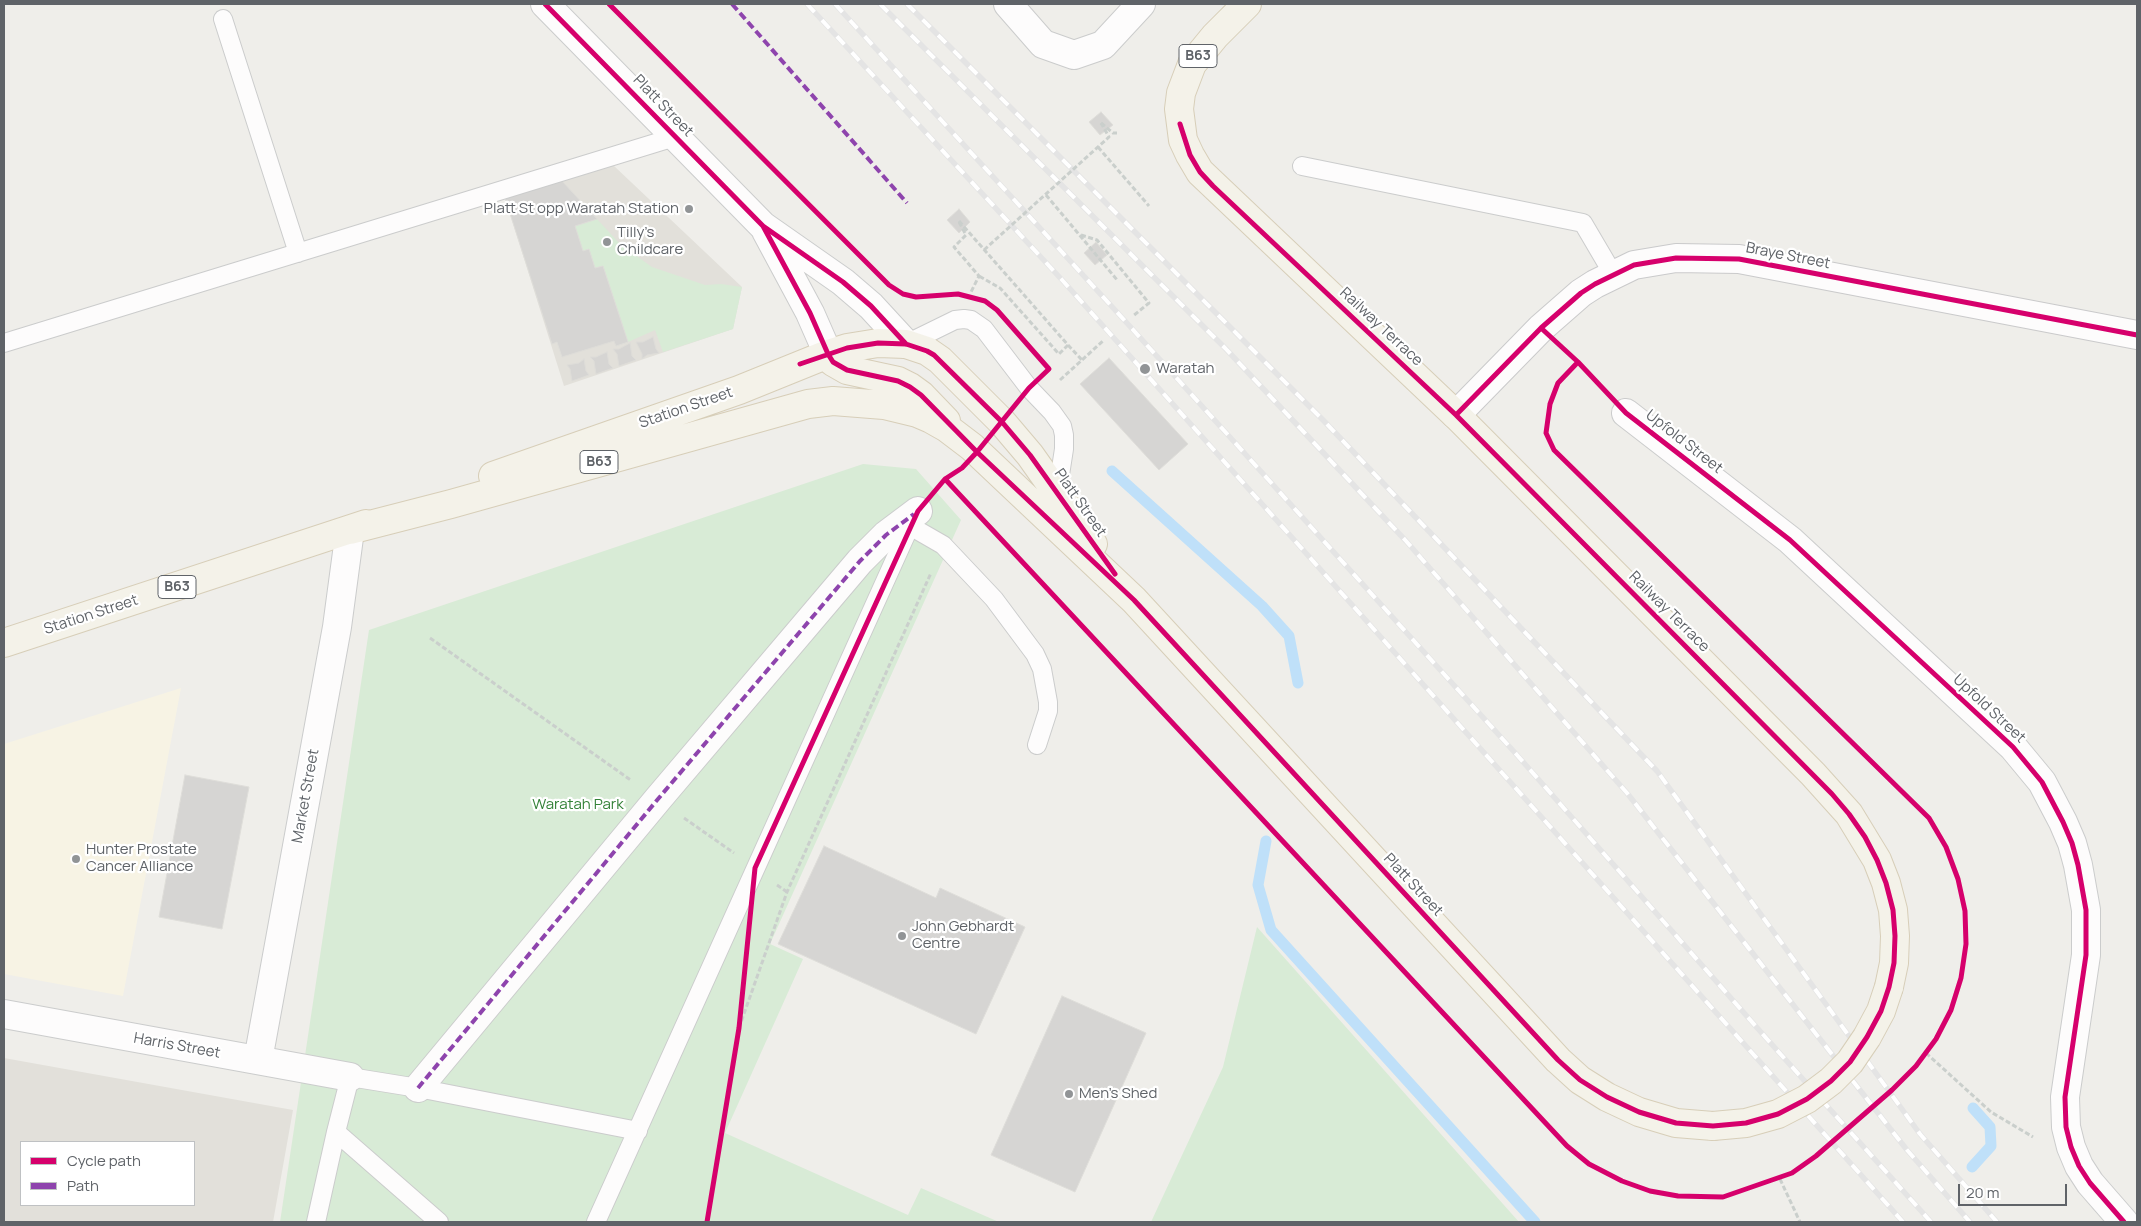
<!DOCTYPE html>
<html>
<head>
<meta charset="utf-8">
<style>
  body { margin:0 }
  #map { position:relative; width:2141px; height:1226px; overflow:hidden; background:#efeeea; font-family:Manrope,sans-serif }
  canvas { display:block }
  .frame { position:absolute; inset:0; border:5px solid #5f6368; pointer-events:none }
  .legend { position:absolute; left:20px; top:1141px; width:175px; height:65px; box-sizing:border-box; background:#fff; border:1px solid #bfc1c3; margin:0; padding:6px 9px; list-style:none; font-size:15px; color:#5f6368 }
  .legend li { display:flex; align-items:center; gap:10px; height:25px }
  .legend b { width:25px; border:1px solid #bfc1c3 }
  .scale { position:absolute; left:1958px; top:1184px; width:109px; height:22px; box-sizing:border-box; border:2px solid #5f6368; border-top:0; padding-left:6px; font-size:15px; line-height:18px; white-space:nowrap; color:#5f6368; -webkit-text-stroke:4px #fff; paint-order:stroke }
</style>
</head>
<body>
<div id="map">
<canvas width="2141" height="1226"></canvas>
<div class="frame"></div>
<ul class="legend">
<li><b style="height:6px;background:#d6006c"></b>Cycle path</li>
<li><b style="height:6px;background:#8e44ad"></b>Path</li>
</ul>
<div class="scale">20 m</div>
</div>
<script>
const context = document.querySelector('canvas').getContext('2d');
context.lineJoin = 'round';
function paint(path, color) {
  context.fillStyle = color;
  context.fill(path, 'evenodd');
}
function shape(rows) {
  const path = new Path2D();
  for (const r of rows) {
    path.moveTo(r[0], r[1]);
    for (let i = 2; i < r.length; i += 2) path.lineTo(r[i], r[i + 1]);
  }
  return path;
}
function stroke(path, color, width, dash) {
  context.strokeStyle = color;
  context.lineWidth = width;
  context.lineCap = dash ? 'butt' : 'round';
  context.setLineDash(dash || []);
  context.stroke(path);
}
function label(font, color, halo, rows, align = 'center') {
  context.font = font + ' Manrope,sans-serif';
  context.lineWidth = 4.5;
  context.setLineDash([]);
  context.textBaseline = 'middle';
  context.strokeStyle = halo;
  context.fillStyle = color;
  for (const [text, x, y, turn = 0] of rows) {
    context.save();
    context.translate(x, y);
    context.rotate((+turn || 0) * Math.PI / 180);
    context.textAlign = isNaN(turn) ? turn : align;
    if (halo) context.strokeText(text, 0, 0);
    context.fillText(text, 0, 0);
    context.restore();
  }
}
const commercial = shape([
  [181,688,123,996,4,974,4,744]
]);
const education = shape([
  [613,165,742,287,733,329,564,386,505,198],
  [4,1058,293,1110,273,1222,4,1222],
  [21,1142,194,1142,194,1205,21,1205]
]);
const green = shape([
  [597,219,621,245,652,267,705,285,721,284,742,287,733,329,663,352,655,330,628,342,603,266,595,268,589,249,583,251,575,226],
  [863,464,916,469,961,520,770,944,803,959,725,1133,908,1215,921,1188,999,1222,280,1222,369,630],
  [1257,927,1519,1222,1151,1222,1223,1067]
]);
const stream = shape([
  [1112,471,1262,606,1289,636,1298,683],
  [1266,841,1258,885,1271,930,1535,1222],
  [1972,1167,1991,1146,1990,1127,1973,1108]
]);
const building = shape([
  [1101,112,1113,125,1100,135,1089,122,1101,112],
  [562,181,597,219,575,226,583,251,589,249,595,268,603,266,628,342,616,346,614,341,562,357,557,342,552,344,505,198,562,181],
  [959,209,970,222,959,233,947,220,959,209],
  [1096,242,1107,255,1095,265,1084,253,1096,242],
  [653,337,656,349,659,353,647,355,642,359,642,354,636,342,643,342,653,337],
  [630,343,632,356,636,360,619,366,617,354,613,349,619,349,630,343],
  [607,352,609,364,613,368,596,374,594,361,590,357,596,357,607,352],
  [1109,358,1188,444,1159,470,1080,384,1109,358],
  [584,359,586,371,589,375,572,381,570,369,567,365,579,363,584,359],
  [185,775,249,787,222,929,159,917,185,775],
  [824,846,936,898,940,888,1025,927,976,1034,778,944,824,846],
  [1062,996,1146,1033,1075,1192,991,1155,1062,996]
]);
const path = shape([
  [1101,123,1113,133,1117,133],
  [1098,147,1149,206],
  [1046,195,1118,281],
  [959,221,1068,345,1059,354,1000,288,979,276],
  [959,222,966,235,954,247,979,276,971,292],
  [1081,235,1097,240,1149,303,1133,316],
  [1068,345,1082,360],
  [1060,380,1104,340],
  [430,638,632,781],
  [684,818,734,853],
  [777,885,787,892],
  [739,1028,787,892,931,573],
  [1926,1053,1991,1112,2033,1137],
  [1780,1179,1800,1222]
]);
const lane = shape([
  [223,19,298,253],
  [1302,166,1583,223,1613,274],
  [4,343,675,137],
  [906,344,955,320,964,319,971,320,984,329,1029,388,1052,412,1062,426,1064,435,1064,449,1057,494],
  [336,1132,439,1222],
  [316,1222,336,1132,350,1077,418,1088,638,1131],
  [596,1222,910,526,943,545,994,599,1035,654,1042,669,1048,702,1048,711,1037,745]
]);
const street = shape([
  [545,4,763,226,843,282,871,306,906,344],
  [1008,4,1043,44,1074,55,1103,45,1141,4],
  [766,231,810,313,828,354],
  [1626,413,1790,540,2013,747,2042,782,2063,822,2072,843,2078,865,2086,910,2086,955,2065,1097,2066,1127,2071,1147,2079,1166,2090,1183,2124,1222],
  [4,1014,350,1077],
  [258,1060,337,627,350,530],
  [418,1088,658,799,860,561,886,535,918,511]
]);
const secondary = shape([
  [1456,415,1541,328,1581,293,1595,284,1634,265,1676,258,1739,259,2137,335]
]);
const primary = shape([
  [1247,4,1215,36,1192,64,1181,93,1179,109,1183,140,1190,155,1200,172,1456,415,1813,774,1849,814,1877,860,1886,883,1893,910,1895,936,1894,963,1889,987],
  [828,354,833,362,847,370,898,381,910,387,921,395,946,421],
  [493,476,739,390,828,354,847,348,878,343,906,344,927,351,940,360,1002,422,1030,455,1093,544],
  [350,530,451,504,808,404,833,401,884,405,917,413,931,419,947,428,972,447,1134,600,1558,1060,1580,1080,1607,1097,1639,1112,1676,1123,1713,1126],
  [4,643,366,524]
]);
const rail = shape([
  [807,4,1063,281,1903,1222],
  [835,4,1126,322,1517,755,1767,1039,1931,1222],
  [880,4,1225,348,1406,541,1627,793,1907,1150,1970,1222],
  [907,4,1324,421,1657,771,1920,1134,1997,1222]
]);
const pathBridge = shape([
  [984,250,1109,137,1101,123]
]);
const primaryBridge = shape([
  [1713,1126,1746,1123,1778,1114,1807,1099,1831,1081,1850,1062,1867,1037,1881,1011,1889,987]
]);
const quiet = shape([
  [732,4,907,203],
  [418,1088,658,799,860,561,886,535,914,514]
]);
const cycleway = shape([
  [545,4,763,226,843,282,871,306,906,344],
  [609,4,889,285,903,294,916,297,958,294,985,301,997,310,1049,369,1029,388,977,452,962,468,945,479,918,511,755,868,739,1028,707,1222],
  [763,226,810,313,828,354,833,362,847,370,898,381,910,387,921,395,977,452,1134,600,1558,1060,1580,1080,1607,1097,1639,1112,1676,1123,1713,1126,1746,1123,1778,1114,1807,1099,1831,1081,1850,1062,1867,1037,1881,1011,1889,987,1894,963,1895,936,1893,910,1886,883,1877,860,1865,837,1849,814,1832,794,1456,415,1213,186,1200,172,1190,155,1180,124],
  [1541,328,1578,362,1626,413,1790,540,2013,747,2042,782,2063,822,2072,843,2078,865,2086,910,2086,955,2065,1097,2066,1127,2071,1147,2079,1166,2090,1183,2124,1222],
  [800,364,847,348,878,343,906,344,927,351,934,355,1002,422,1030,455,1115,574],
  [1456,415,1541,328,1581,293,1595,284,1634,265,1676,258,1739,259,2137,335],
  [945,479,1567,1146,1589,1164,1622,1181,1650,1191,1678,1196,1723,1197,1792,1173,1816,1156,1892,1090,1916,1066,1936,1039,1951,1010,1961,978,1966,944,1965,911,1958,879,1946,847,1929,818,1554,450,1546,433,1550,404,1558,383,1578,362]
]);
const markers = [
  [689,209,5,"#919496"],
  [607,242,5,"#919496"],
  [1145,369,6,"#919496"],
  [76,859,5,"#919496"],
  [902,936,5,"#919496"],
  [1069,1094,5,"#919496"]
];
const shields = [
  [1198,56,38],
  [599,462,38],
  [177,587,38]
];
const shieldNames = [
  ["B63",1198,56],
  ["B63",599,462],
  ["B63",177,587]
];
const streetNames = [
  ["Platt Street",663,106,46],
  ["Braye Street",1788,256,11],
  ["Railway Terrace",1381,327,43],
  ["Station Street",686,408,-19],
  ["Upfold Street",1684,442,38],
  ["Platt Street",1080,503,55],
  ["Railway Terrace",1669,612,45],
  ["Station Street",91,615,-18],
  ["Upfold Street",1989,709,43],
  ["Market Street",306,796,-80],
  ["Platt Street",1413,885,47],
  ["Harris Street",177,1046,10]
];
const poiNames = [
  ["Platt St opp Waratah Station",679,209,"right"],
  ["Tilly’s",617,233],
  ["Childcare",617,250],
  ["Waratah",1156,369],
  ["Hunter Prostate",86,850],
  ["Cancer Alliance",86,867],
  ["John Gebhardt",912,927],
  ["Centre",912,944],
  ["Men’s Shed",1079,1094]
];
const parkNames = [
  ["Waratah Park",578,805]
];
paint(commercial, '#f7f3e4');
paint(education, '#e2e0da');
paint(green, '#d8ebd6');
stroke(stream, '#bfe0f9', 11);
paint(building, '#d6d5d3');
stroke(building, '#deddd9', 1);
stroke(lane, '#cbcccc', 20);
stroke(street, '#cbcccc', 30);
stroke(secondary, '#cacacb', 30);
stroke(primary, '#d7ceb8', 30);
stroke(path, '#cacfcc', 3, [5, 2.5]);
stroke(lane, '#fdfcfc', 18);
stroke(street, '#fdfcfc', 28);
stroke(secondary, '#fdfcfc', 28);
stroke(primary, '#f4f2e9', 28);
stroke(rail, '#e4e4e4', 5.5);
stroke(rail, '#fff', 4, [11]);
stroke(primaryBridge, '#d7ceb8', 30, []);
stroke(pathBridge, '#cacfcc', 3, [5, 2.5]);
stroke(primaryBridge, '#f4f2e9', 28);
stroke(quiet, '#8e44ad', 4, [8, 4]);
stroke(cycleway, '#d6006c', 5);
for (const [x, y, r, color] of markers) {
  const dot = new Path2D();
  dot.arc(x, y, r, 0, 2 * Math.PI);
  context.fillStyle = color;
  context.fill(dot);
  stroke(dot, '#fff', 2);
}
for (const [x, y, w] of shields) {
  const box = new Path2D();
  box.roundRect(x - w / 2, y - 11.5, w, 23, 4);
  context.fillStyle = '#fff';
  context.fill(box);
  stroke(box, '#5f6368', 1);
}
label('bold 14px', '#5f6368', null, shieldNames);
label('15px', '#5f6368', '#fff', streetNames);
label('15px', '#5f6368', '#fff', poiNames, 'left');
label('15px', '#348238', '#fff', parkNames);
</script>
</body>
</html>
